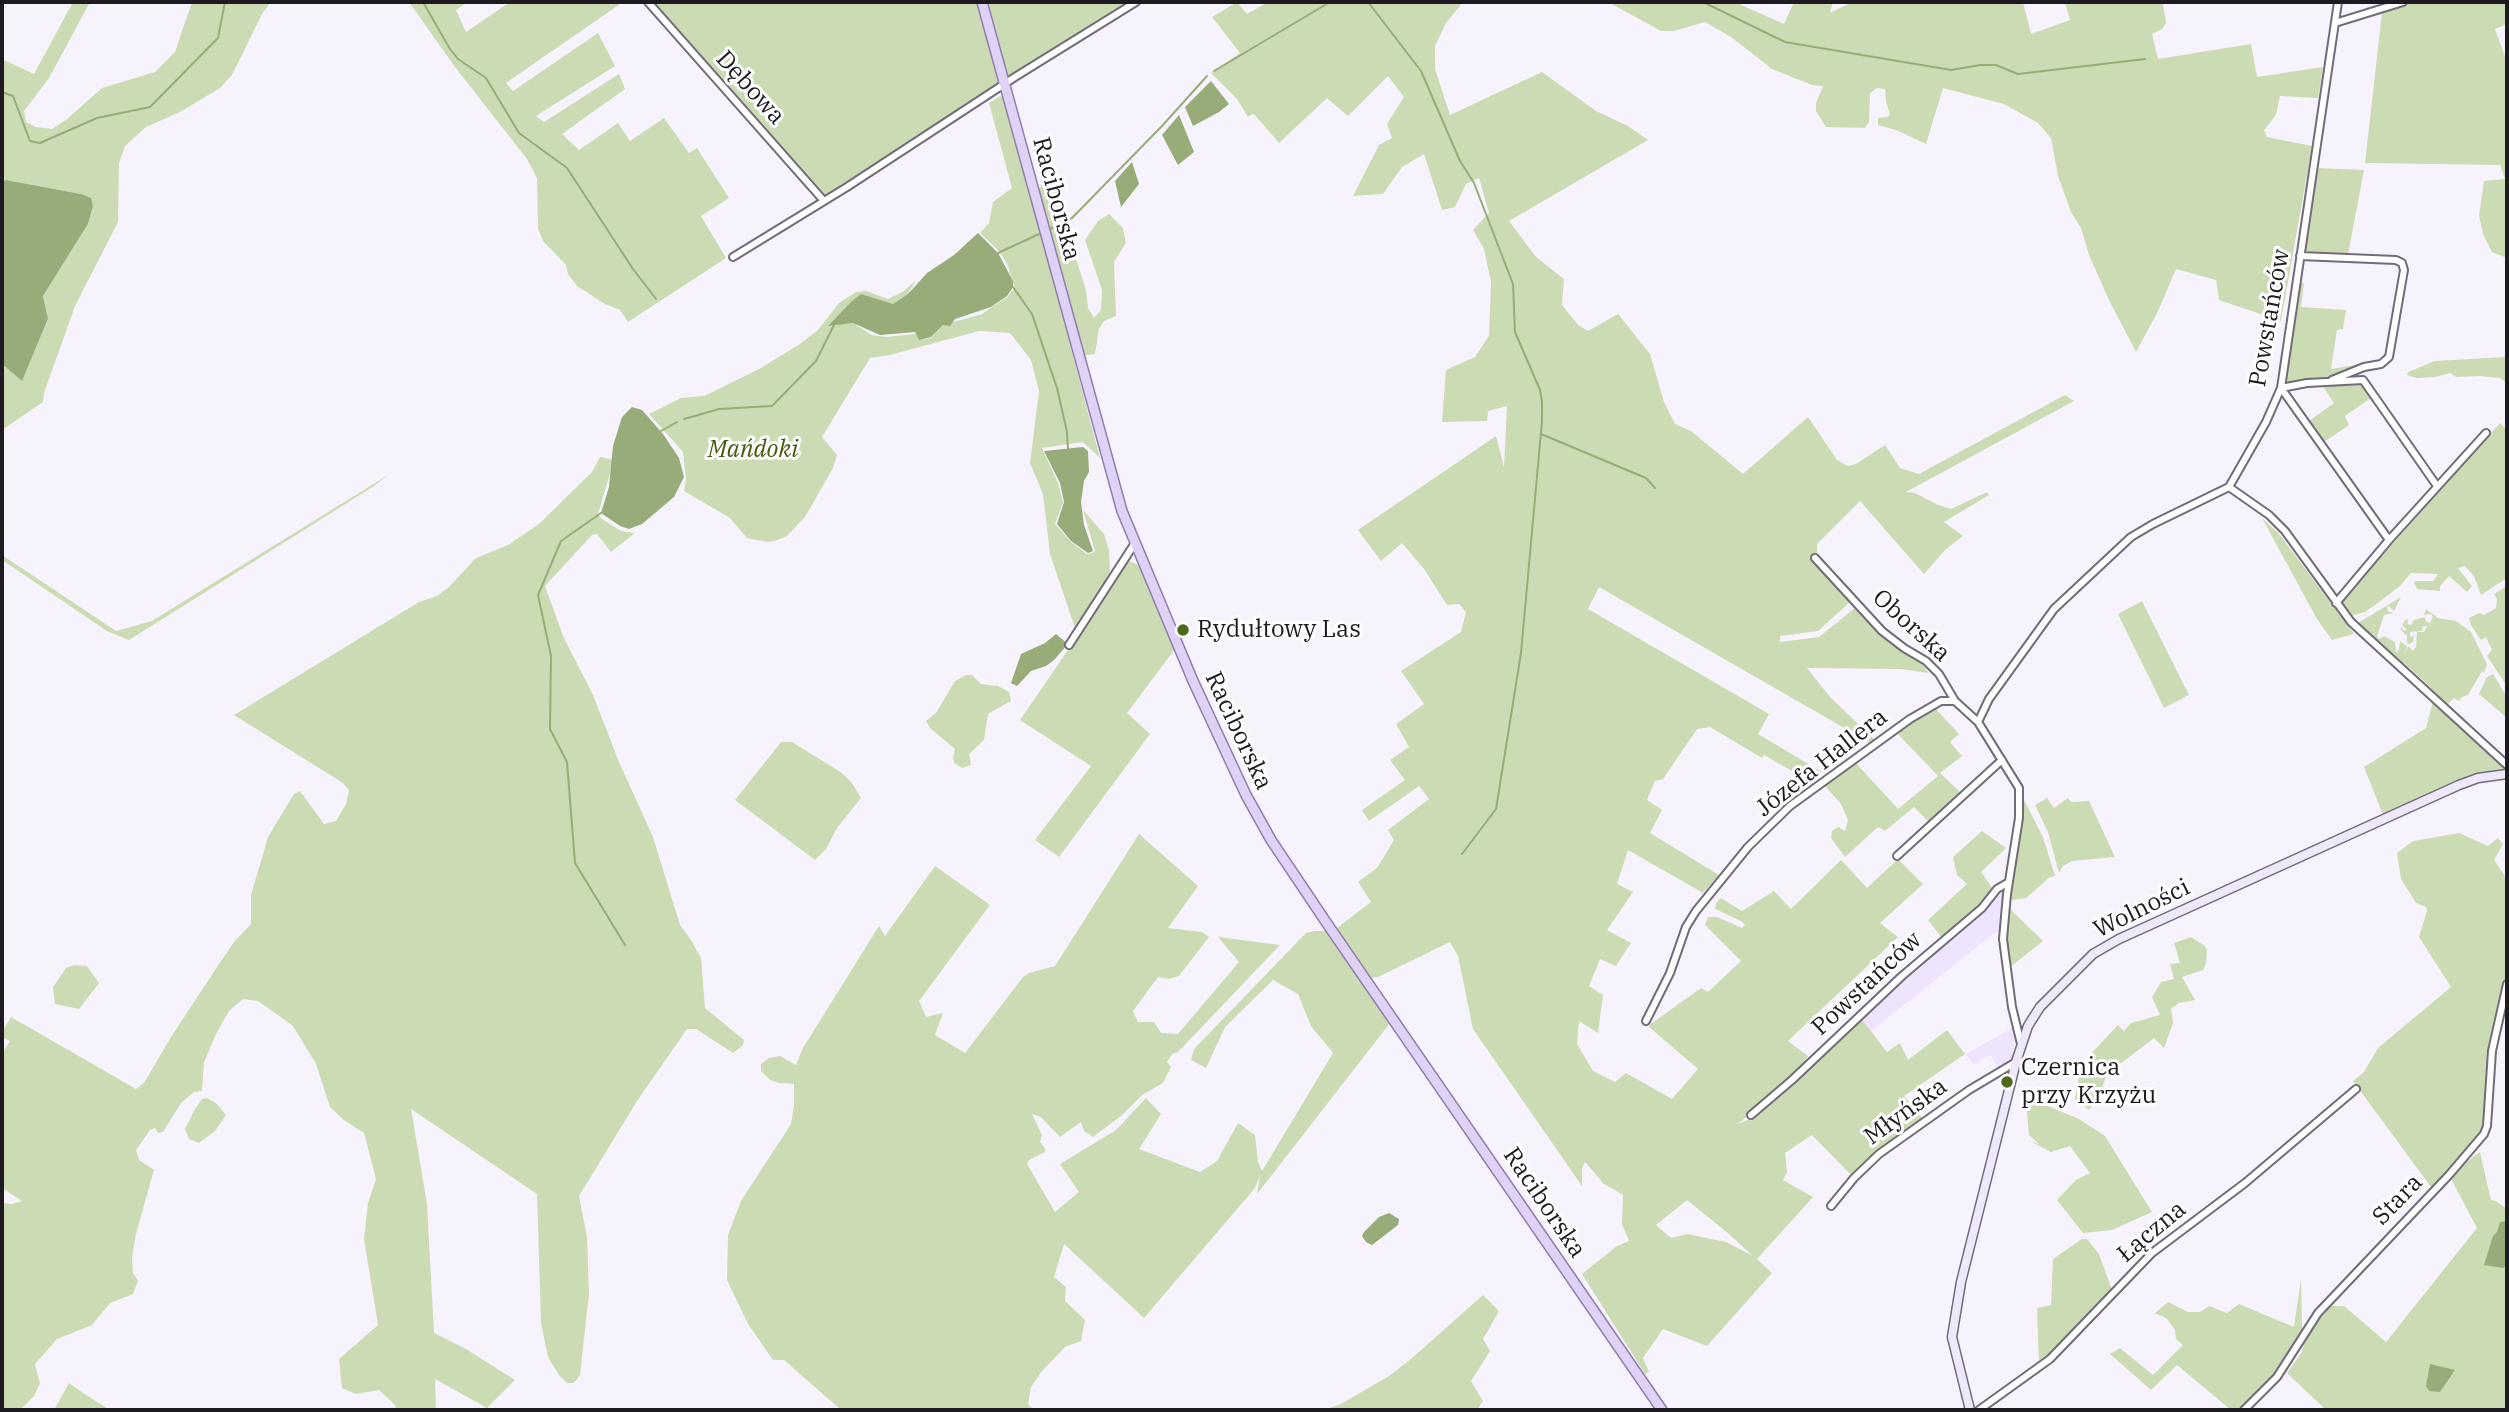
<!DOCTYPE html>
<html>
<head>
<meta charset="utf-8">
<style>
  body { margin:0 }
  #map { position:relative; width:2509px; height:1412px; overflow:hidden; background:#f7f3fd; font-family:"IBM Plex Serif",serif }
  canvas { display:block }
  .frame { position:absolute; inset:0; border:4px solid #1d1b21; pointer-events:none }
</style>
</head>
<body>
<div id="map">
<canvas width="2509" height="1412"></canvas>
<div class="frame"></div>
</div>
<script>
const context = document.querySelector('canvas').getContext('2d');
context.lineJoin = 'round';
function paint(path, color) {
  context.fillStyle = color;
  context.fill(path, 'evenodd');
}
function shape(rows) {
  const path = new Path2D();
  for (const r of rows) {
    path.moveTo(r[0], r[1]);
    for (let i = 2; i < r.length; i += 2) path.lineTo(r[i], r[i + 1]);
  }
  return path;
}
function stroke(path, color, width, dash) {
  context.strokeStyle = color;
  context.lineWidth = width;
  context.lineCap = dash ? 'butt' : 'round';
  context.setLineDash(dash || []);
  context.stroke(path);
}
function label(font, color, halo, rows, align = 'center') {
  context.font = font + ' "IBM Plex Serif",serif';
  context.lineWidth = 6;
  context.setLineDash([]);
  context.textBaseline = 'middle';
  context.strokeStyle = halo;
  context.fillStyle = color;
  for (const [text, x, y, turn = 0] of rows) {
    context.save();
    context.translate(x, y);
    context.rotate((+turn || 0) * Math.PI / 180);
    context.textAlign = isNaN(turn) ? turn : align;
    if (halo) context.strokeText(text, 0, 0);
    context.fillText(text, 0, 0);
    context.restore();
  }
}
const built = shape([
  [2005,884,2000,916,2001,933,1996,932,1871,1031,1860,1017,1992,904,1997,891],
  [2012,1028,2014,1039,2012,1061,1999,1070,1990,1054,1973,1065,1966,1054]
]);
const green = shape([
  [73,2,90,2,49,78,24,111,26,122,36,127,52,129,67,119,102,88,155,72,175,52,192,2,271,2,263,12,232,75,220,88,180,112,146,127,125,146,119,163,118,222,75,306,44,393,43,402,2,430,2,364,22,380,48,320,43,296,88,224,93,206,81,194,6,180,2,182,2,59,34,74],
  [409,2,467,2,456,10,466,32,510,2,623,2,506,83,513,91,598,33,615,66,536,116,544,122,619,74,625,89,562,134,579,150,618,123,630,141,664,118,689,153,697,148,729,198,701,216,726,258,628,322,620,310,605,304,577,286,568,274,566,265,543,241,538,228,537,178,527,159,455,67],
  [653,2,979,2,1002,83,827,198],
  [988,2,1128,2,1008,76],
  [1237,2,1247,14,1268,2,1463,2,1446,23,1435,46,1435,69,1450,115,1542,72,1596,111,1628,126,1648,140,1509,221,1536,257,1564,279,1562,305,1578,325,1588,331,1618,314,1650,354,1664,402,1675,424,1691,431,1743,474,1808,417,1837,460,1848,466,1856,464,1885,445,1900,468,1919,474,2065,395,2074,401,1906,492,1915,493,1938,505,1951,509,1987,492,1989,495,1944,522,1963,536,1945,550,1924,574,1860,501,1817,544,1817,554,1813,559,1851,601,1818,631,1780,636,1780,642,1819,637,1855,608,1890,644,1921,663,1929,673,1901,669,1807,668,1830,697,1876,741,1872,744,1599,587,1588,609,1769,714,1758,734,1822,772,1813,783,1764,755,1762,758,1710,727,1697,729,1663,779,1655,781,1647,800,1662,810,1650,833,1719,875,1703,893,1628,850,1617,884,1633,892,1607,930,1631,943,1616,966,1600,959,1589,986,1603,995,1598,1033,1579,1021,1577,1044,1593,1071,1615,1082,1626,1073,1672,1099,1698,1069,1648,1026,1701,988,1708,992,1741,961,1705,925,1708,917,1717,917,1742,928,1745,925,1741,921,1715,909,1716,903,1721,898,1742,911,1774,891,1791,909,1841,860,1867,888,1898,859,1923,884,1880,923,1898,937,1788,1041,1808,1056,1797,1073,1738,1124,1757,1116,1860,1017,1887,1052,1900,1043,1908,1060,1947,1030,1965,1054,1904,1096,1923,1119,1883,1146,1852,1176,1812,1135,1785,1153,1787,1172,1783,1180,1813,1197,1757,1259,1772,1273,1707,1346,1663,1329,1643,1358,1649,1372,1645,1374,1582,1274,1617,1246,1629,1241,1622,1224,1623,1195,1604,1184,1585,1162,1582,1169,1582,1186,1473,1029,1458,956,1450,942,1378,977,1365,978,1333,931,1371,902,1358,882,1377,868,1394,840,1388,830,1429,799,1419,786,1369,821,1362,810,1405,780,1390,760,1409,747,1396,724,1424,704,1401,671,1461,632,1466,612,1459,604,1447,605,1424,569,1402,543,1381,561,1358,530,1496,436,1504,467,1507,406,1488,411,1487,421,1442,422,1446,370,1475,357,1489,336,1491,282,1484,249,1473,230,1489,213,1479,178,1466,184,1455,207,1442,210,1424,154,1402,167,1383,194,1353,196,1379,145,1392,138,1387,124,1404,97,1388,76,1348,116,1327,98,1279,143,1255,115,1252,114,1248,117,1237,99,1211,73,1240,53,1212,17],
  [1687,1200,1729,1234,1753,1256,1726,1242,1687,1234,1671,1238,1656,1225],
  [1608,2,1741,2,1741,5,1784,24,1794,2,1833,2,1830,13,1852,2,2023,2,2031,34,2070,20,2065,2,2170,2,2163,4,2166,23,2162,29,2152,34,2158,59,2251,44,2257,77,2323,67,2318,98,2280,96,2276,115,2264,130,2267,137,2312,146,2281,321,2219,300,2216,280,2176,269,2158,311,2136,352,2109,300,2089,255,2081,228,2071,212,2058,176,2051,138,2038,123,2004,104,1943,88,1926,144,1896,130,1878,125,1878,118,1888,117,1890,114,1886,102,1885,89,1877,88,1870,93,1869,122,1865,128,1826,127,1816,111,1816,103,1823,86,1812,85,1772,69,1731,37,1705,22,1674,31,1661,31],
  [2403,2,2507,2,2507,24,2495,29,2507,62,2507,258,2492,252,2483,234,2479,215,2484,181,2505,179,2500,165,2365,163,2382,13,2366,15],
  [1000,96,1005,98,1100,458,1083,442,1042,448,1058,483,1063,502,1055,524,1071,542,1087,554,1093,553,1095,551,1083,510,1104,534,1109,550,1110,572,1076,631,1050,554,1043,494,1030,463,1039,391,1031,360,1010,333,979,331,890,355,870,358,822,437,837,455,833,468,805,517,787,536,775,541,767,542,747,538,730,518,684,491,686,479,683,452,649,414,681,398,704,396,759,369,800,344,818,330,839,303,856,292,866,291,888,299,904,291,916,280,908,294,893,304,861,295,829,325,853,323,872,335,886,337,916,334,919,340,931,338,943,325,982,314,1007,297,1015,288,1008,266,1000,252,980,233,989,223,993,202,1012,188,989,103],
  [2317,168,2364,170,2348,255,2303,254],
  [1052,178,1060,185,1069,237,1086,290,1088,308,1094,318,1101,310,1102,290,1085,240,1098,221,1109,214,1123,228,1126,243,1114,262,1116,316,1104,321,1099,329,1095,354,1079,356,1035,197,1044,180],
  [2299,283,2304,283,2301,307,2346,310,2343,329,2337,330,2331,369,2356,365,2355,368,2326,379,2284,384],
  [2507,357,2507,383,2500,378,2479,376,2456,377,2450,373,2435,377,2417,378,2407,375,2408,372,2435,361],
  [2360,383,2371,398,2345,416,2349,425,2324,442,2309,421,2334,403,2322,385],
  [2500,423,2507,430,2507,578,2481,595,2474,576,2465,566,2458,568,2472,586,2467,592,2449,576,2440,586,2440,591,2417,589,2414,583,2415,581,2433,581,2438,574,2411,573,2400,586,2379,602,2365,612,2350,616,2341,604,2342,601],
  [600,457,614,460,598,514,602,519,621,531,635,533,611,552,597,534,592,535,545,586,563,636,593,695,619,762,653,837,680,925,691,940,701,958,705,1008,744,1040,743,1045,733,1053,696,1029,687,1029,637,1101,579,1196,587,1237,589,1294,580,1375,574,1383,567,1383,559,1375,548,1357,541,1323,537,1194,411,1109,427,1204,434,1333,466,1349,515,1380,487,1408,435,1379,436,1410,396,1410,395,1405,379,1390,356,1394,342,1388,339,1359,378,1325,364,1239,368,1203,376,1179,364,1133,344,1120,330,1107,316,1064,293,1026,258,1001,243,999,229,1011,216,1034,204,1062,202,1091,194,1092,181,1103,163,1132,158,1133,155,1128,150,1130,136,1150,139,1160,154,1170,136,1234,132,1258,133,1273,138,1281,133,1294,110,1303,92,1325,57,1339,35,1364,40,1383,34,1396,20,1410,2,1410,2,1203,12,1204,22,1201,2,1188,2,1054,10,1041,2,1037,2,1032,11,1017,136,1089,144,1083,171,1037,219,964,234,942,251,924,251,895,268,837,294,794,300,791,324,824,336,821,346,804,349,790,343,783,234,715,419,602,437,596,449,587,476,558,508,545,539,524,592,472],
  [388,475,374,486,129,640,107,631,2,560,2,555,116,631,152,621],
  [2262,518,2280,535,2354,634,2332,640,2317,619],
  [1129,561,1139,565,1175,649,1127,713,1150,734,1059,857,1035,840,1091,766,1020,720],
  [2507,586,2507,686,2487,656,2492,650,2486,637,2481,640,2471,625,2469,618,2479,613,2484,615,2496,608,2497,599,2494,594],
  [2401,597,2394,611,2389,606,2387,607,2388,611,2394,613,2384,615,2377,636,2379,639,2384,636,2395,642,2396,652,2399,650,2400,641,2407,646,2405,655,2408,646,2413,651,2416,647,2417,632,2424,632,2427,626,2423,626,2422,631,2410,632,2410,637,2414,636,2413,642,2409,644,2407,643,2407,636,2400,629,2401,627,2404,631,2407,630,2402,625,2407,618,2408,624,2411,625,2414,620,2425,617,2426,622,2429,622,2428,626,2433,617,2431,614,2424,615,2426,609,2438,618,2456,621,2471,632,2487,664,2484,673,2482,671,2468,695,2462,697,2459,701,2454,698,2448,704,2470,725,2468,728,2438,699,2437,694,2423,680,2405,664,2392,656,2358,623],
  [2142,601,2189,695,2164,708,2118,614],
  [2493,674,2507,697,2507,718,2479,694,2487,677],
  [966,675,972,675,981,684,998,686,1009,692,1011,701,988,714,984,740,969,754,971,765,962,768,954,763,953,757,955,749,930,728,926,721,936,713,955,681],
  [2433,701,2503,765,2503,769,2383,815,2364,767,2426,728],
  [1935,708,1959,734,1950,742,1962,756,1940,773,1961,793,1930,823,1914,807,1885,831,1878,827,1845,857,1831,838,1832,831,1838,827,1845,831,1848,820,1841,804,1824,785,1855,762,1898,809,1938,776,1896,732],
  [781,742,792,742,842,773,852,783,861,798,837,828,826,849,815,860,735,800],
  [2023,798,2043,837,2055,876,2050,877,2026,898,2011,900],
  [2047,798,2054,808,2068,798,2071,802,2089,801,2115,857,2072,861,2063,866,2059,873,2048,832,2035,805],
  [1982,831,2006,848,1981,872,1993,889,1981,906,1942,938,1928,920,1967,884,1957,875,1953,857],
  [2459,833,2488,846,2498,838,2503,844,2494,860,2503,873,2506,880,2505,890,2507,889,2507,970,2490,1044,2484,1125,2473,1148,2431,1187,2353,1081,2364,1072,2378,1048,2451,987,2419,937,2427,911,2426,907,2416,903,2401,879,2397,853,2413,841],
  [1139,834,1198,886,1168,928,1202,932,1209,937,1179,976,1169,979,1158,977,1133,1011,1138,1022,1154,1022,1161,1033,1178,1034,1239,962,1218,937,1280,945,1178,1052,1172,1054,1167,1062,1171,1067,1163,1083,1142,1095,1121,1116,1093,1137,1084,1131,1081,1122,1060,1137,1041,1117,1032,1114,1042,1135,1040,1142,1045,1148,1045,1152,1029,1160,1027,1164,1055,1212,1079,1192,1060,1164,1116,1130,1146,1098,1161,1114,1139,1149,1200,1172,1217,1161,1238,1123,1255,1135,1258,1162,1262,1171,1333,1053,1311,1026,1298,994,1273,980,1225,1027,1206,1068,1191,1060,1194,1049,1306,933,1314,931,1326,931,1390,1023,1257,1194,1260,1176,1255,1188,1144,1318,1064,1244,1054,1277,1066,1287,1065,1301,1085,1320,1081,1341,1065,1347,1042,1371,1031,1387,1028,1404,1033,1410,841,1410,784,1360,773,1360,748,1324,727,1280,728,1235,741,1201,791,1124,794,1105,794,1084,779,1083,770,1080,761,1071,761,1064,769,1058,780,1056,796,1065,803,1048,879,926,885,936,935,866,990,905,919,1001,926,1017,943,1013,935,1035,965,1053,1023,977,1029,973,1055,966],
  [2009,901,2010,909,2043,941,2009,968,2006,939],
  [2191,937,2205,946,2207,950,2206,964,2203,970,2182,977,2195,1000,2179,1003,2171,1009,2173,1023,2164,1048,2154,1038,2107,1074,2099,1096,2089,1110,2075,1099,2081,1064,2088,1060,2087,1058,2118,1025,2124,1031,2131,1023,2160,1015,2152,997,2161,982,2174,979,2170,964,2180,963,2174,943],
  [74,965,87,966,99,983,79,1009,55,1004,53,987,66,968],
  [207,1098,216,1103,226,1115,215,1131,199,1143,189,1139,185,1129,195,1109,202,1099],
  [2026,1100,2048,1106,2079,1119,2105,1136,2152,1212,2112,1230,2083,1233,2057,1200,2076,1180,2090,1173,2070,1146,2051,1152,2030,1141,2039,1144,2029,1135],
  [2480,1152,2491,1200,2496,1201,2507,1209,2507,1410,2326,1410,2287,1373,2302,1352,2304,1343,2314,1325,2331,1306,2344,1306,2386,1342,2477,1228,2449,1175],
  [2082,1239,2087,1239,2099,1254,2112,1290,2053,1353,2039,1363,2037,1308,2051,1305,2053,1259],
  [2301,1278,2302,1330,2287,1360,2241,1410,2231,1410,2177,1365,2151,1390,2110,1354,2120,1348,2153,1375,2183,1345,2176,1339,2175,1330,2166,1318,2155,1313,2168,1302,2188,1312,2200,1312,2209,1306,2227,1313,2239,1304,2294,1327],
  [1483,1295,1499,1311,1483,1339,1490,1351,1471,1381,1483,1401,1477,1410,1324,1410,1341,1404,1389,1376,1411,1359],
  [69,1383,83,1393,110,1410,54,1410]
]);
const water = shape([
  [1211,81,1229,104,1219,112,1193,126,1185,107],
  [1179,115,1194,152,1178,165,1162,135],
  [1132,162,1139,184,1121,207,1115,181],
  [6,180,81,194,91,198,93,206,88,224,43,296,48,319,22,381,2,364,2,182],
  [978,233,998,253,1013,281,1013,287,1007,296,991,307,955,319,950,326,943,325,931,337,919,340,915,332,880,335,853,323,828,326,852,301,861,294,893,304,908,294,927,273,954,255],
  [632,407,642,410,663,434,679,458,684,477,674,497,642,524,629,529,620,526,601,513,609,487,613,446,622,417],
  [1083,447,1088,451,1089,472,1084,481,1081,502,1084,525,1093,551,1088,553,1071,541,1057,524,1064,502,1060,483,1044,451],
  [1056,634,1068,644,1054,660,1046,666,1031,671,1017,686,1011,683,1021,654,1045,643],
  [1389,1213,1399,1219,1398,1225,1372,1245,1366,1242,1362,1236,1364,1232,1379,1217],
  [2506,1221,2507,1265,2503,1268,2484,1265,2493,1236,2497,1232,2500,1222],
  [2430,1364,2455,1370,2440,1392,2429,1391,2426,1386]
]);
const stream = shape([
  [423,2,450,49,458,59,486,78,519,133,567,168,633,269,656,299],
  [1368,2,1421,71,1460,161,1474,183,1513,284,1515,332,1540,390,1542,402,1542,421,1521,653,1496,809,1462,854],
  [1703,2,1785,42,1951,70,1980,65,1996,65,2018,74,2145,59],
  [1214,71,1330,2],
  [2,92,13,96,30,141,40,143,97,118,150,107,218,38,225,2],
  [1050,229,1072,218,1162,126,1207,76],
  [998,253,1039,234],
  [1013,287,1032,314,1057,388,1067,432,1068,449],
  [684,419,719,409,772,406,816,361,834,325],
  [661,431,677,422],
  [1541,434,1646,478,1655,488],
  [601,513,561,541,538,595,551,656,550,729,567,762,575,863,625,945]
]);
const street = shape([
  [648,2,824,201],
  [2335,23,2403,2],
  [2300,256,2396,260,2402,263,2404,270,2389,357,2381,364,2364,367,2332,380],
  [733,257,847,187,1015,77,1136,2],
  [2229,487,2269,515,2285,531,2351,622,2507,765],
  [2389,540,2281,388,2307,383,2363,380,2437,486],
  [1815,558,1882,631,1904,648,1926,661,1939,674,1955,701,1978,722,2019,788,2019,818,2007,894,2003,939,2012,1007,2021,1044],
  [2336,603,2389,540,2486,433],
  [1069,645,1135,543],
  [1978,722,1989,699,2054,609,2131,537,2153,524,2229,487,2266,422,2281,388,2338,2],
  [1897,856,2002,760],
  [1646,1021,1670,973,1686,927,1696,911,1748,847,1790,806,1910,719,1941,701,1955,701],
  [1751,1115,1792,1080,1902,976,1982,908,1997,889,2009,882],
  [1831,1206,1854,1178,1879,1154,1969,1090,2016,1062],
  [1979,1410,2050,1359,2152,1253,2245,1183,2356,1089],
  [2244,1410,2277,1377,2318,1313,2449,1175,2484,1134,2487,1126,2492,1051,2507,984]
]);
const secondary = shape([
  [1970,1410,1952,1337,1961,1282,2016,1062,2028,1026,2040,1007,2093,954,2119,939,2459,785,2478,778,2507,774]
]);
const primary = shape([
  [982,2,1122,511,1193,681,1246,795,1271,840,1328,925,1662,1410]
]);
const markers = [
  [1183,630,7,"#4f691b"],
  [2007,1082,7,"#4f691b"]
];
const streetNames = [
  ["Dębowa",750,88,48],
  ["Raciborska",1056,199,75],
  ["Powstańców",2270,318,-80],
  ["Oborska",1911,626,42],
  ["Raciborska",1238,731,65],
  ["Józefa Hallera",1822,763,-38],
  ["Wolności",2142,909,-26],
  ["Powstańców",1867,984,-43],
  ["Młyńska",1906,1112,-36],
  ["Stara",2398,1200,-46],
  ["Raciborska",1544,1203,56],
  ["Łączna",2152,1232,-40]
];
const parkNames = [
  ["Mańdoki",753,450]
];
const poiNames = [
  ["Rydułtowy Las",1197,630],
  ["Czernica",2021,1068],
  ["przy Krzyżu",2021,1096]
];
paint(built, '#eee4fd');
paint(green, '#cbdcb4');
paint(water, '#97ac78');
stroke(stream, '#97ac78', 2);
stroke(street, '#716b7a', 10);
stroke(secondary, '#716b7a', 11);
stroke(primary, '#8e7da8', 12);
stroke(street, '#fff', 6);
stroke(secondary, '#efe8fa', 8);
stroke(primary, '#e0d1f6', 9);
for (const [x, y, r, color] of markers) {
  const dot = new Path2D();
  dot.arc(x, y, r, 0, 2 * Math.PI);
  context.fillStyle = color;
  context.fill(dot);
  stroke(dot, '#fff', 2.5);
}
label('24px', '#1d1b21', '#fff', streetNames);
label('italic 24px', '#425b0b', '#fff', parkNames);
label('24px', '#1d1b21', '#fff', poiNames, 'left');
</script>
</body>
</html>
